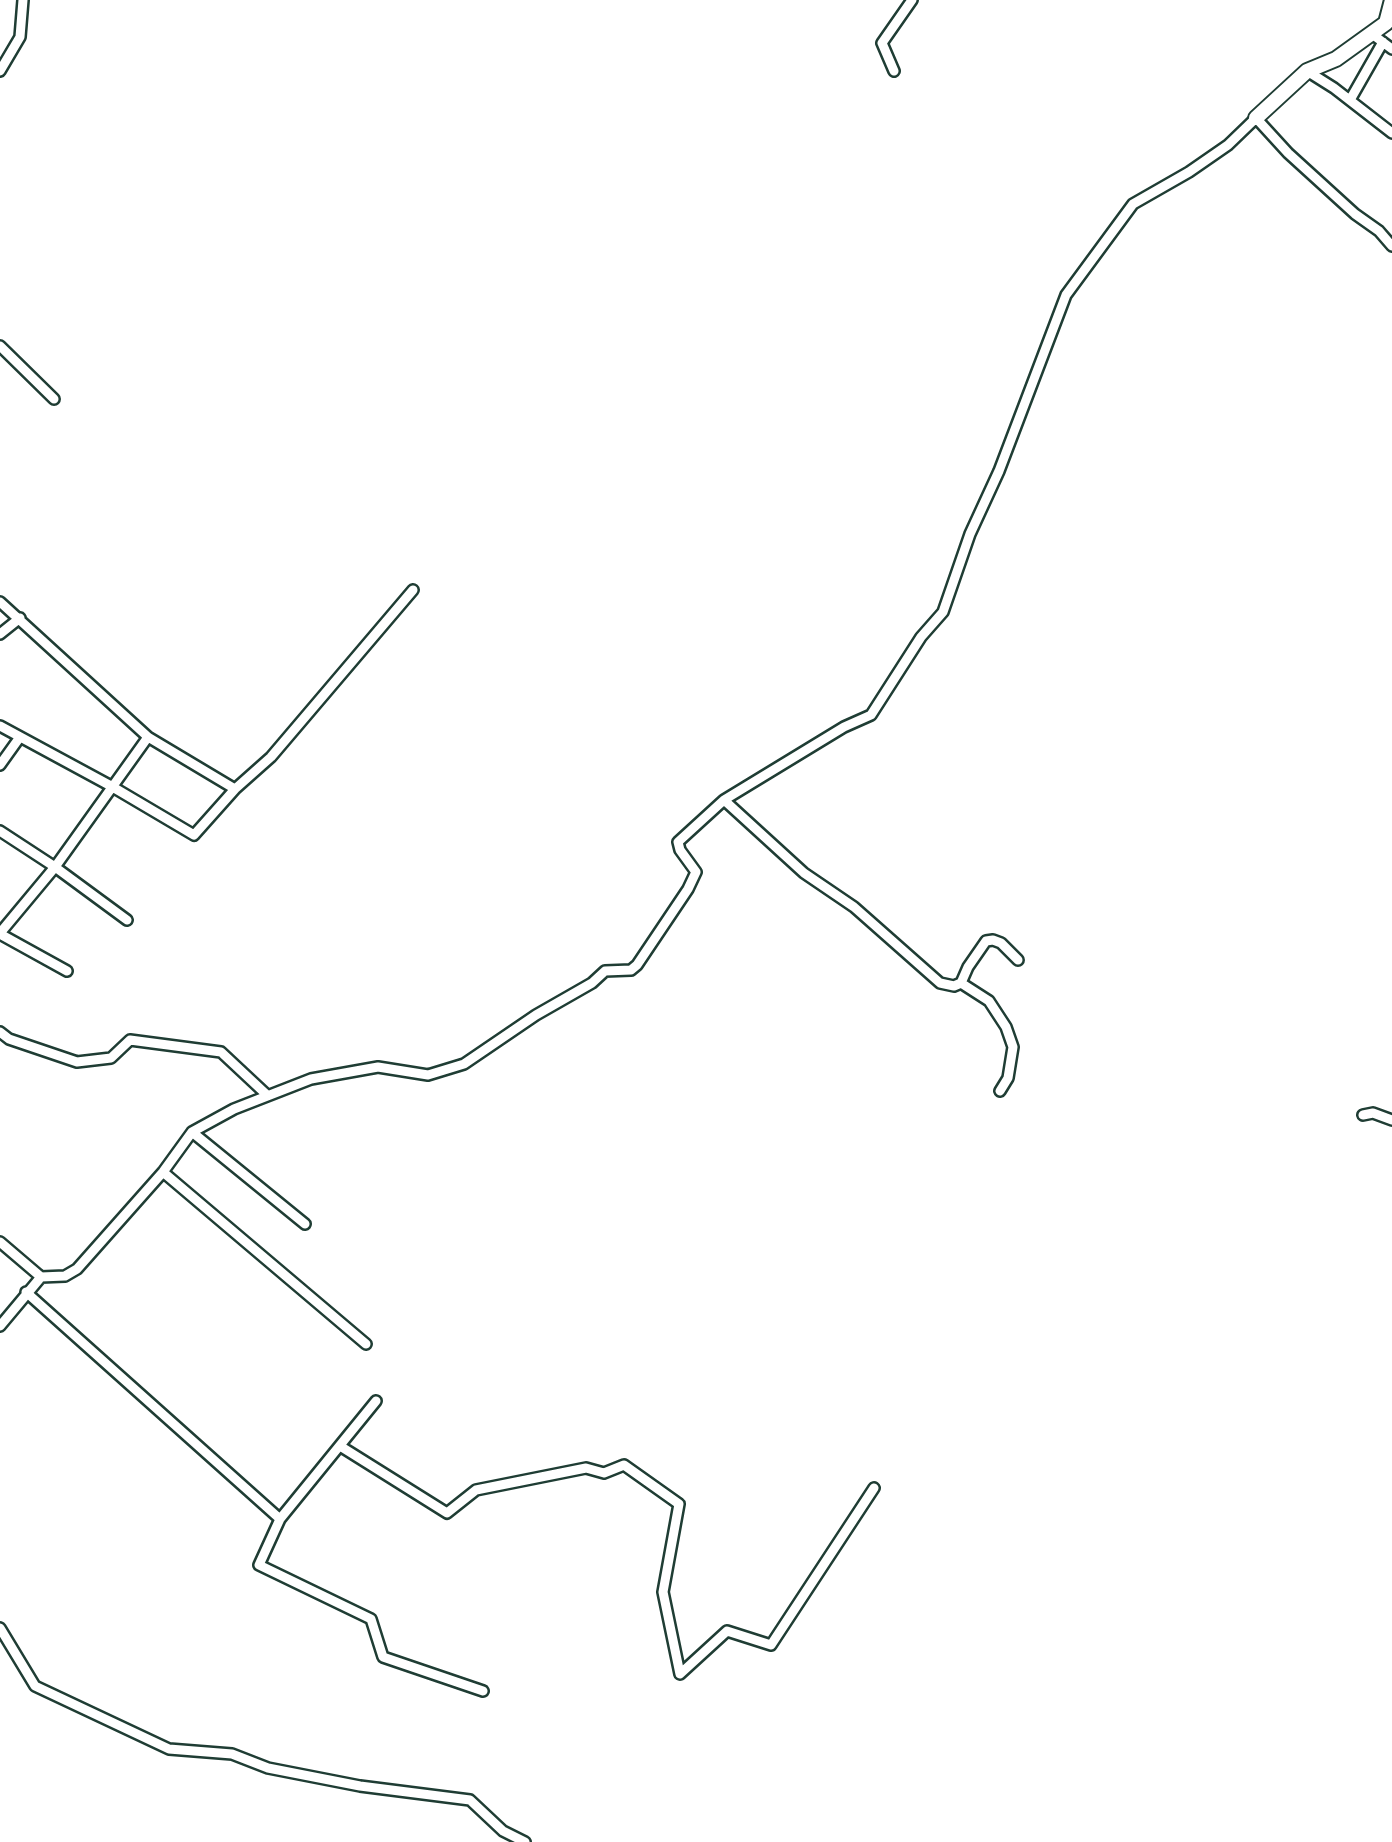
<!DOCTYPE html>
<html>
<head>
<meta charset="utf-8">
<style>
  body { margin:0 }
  canvas { display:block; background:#fff }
</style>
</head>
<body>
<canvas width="1392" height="1842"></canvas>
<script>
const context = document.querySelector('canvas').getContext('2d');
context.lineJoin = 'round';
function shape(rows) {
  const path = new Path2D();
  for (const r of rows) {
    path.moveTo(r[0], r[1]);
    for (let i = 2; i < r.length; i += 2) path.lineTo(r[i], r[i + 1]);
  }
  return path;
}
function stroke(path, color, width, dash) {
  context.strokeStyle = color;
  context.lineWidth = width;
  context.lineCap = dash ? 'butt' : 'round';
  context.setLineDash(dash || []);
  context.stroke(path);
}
const street = shape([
  [1372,34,1392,49],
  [0,71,20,37,23,0],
  [894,71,882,43,912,0],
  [1307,71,1334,88,1392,133],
  [1350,100,1383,42],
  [0,346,54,399],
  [0,602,148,737,235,789],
  [0,634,20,618],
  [0,726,111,786,194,835,235,789,271,757,413,590],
  [0,765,20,737],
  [724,800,804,873,854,907,940,983,954,986,961,983,989,1001,1006,1027,1013,1047,1008,1078,1000,1091],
  [0,831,55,867,127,920],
  [0,933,55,867,148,737],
  [0,934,67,971],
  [961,983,968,967,986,941,993,940,1001,943,1018,960],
  [0,1032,9,1039,77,1062,111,1058,130,1040,221,1052,267,1095],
  [1363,1115,1373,1113,1392,1120],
  [192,1132,305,1224],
  [163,1172,366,1344],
  [0,1242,41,1277],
  [26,1292,280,1519],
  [0,1326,41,1277,65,1276,77,1269,163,1172,192,1132,234,1109,311,1079,378,1067,428,1075,464,1064,536,1015,592,983,605,971,631,970,637,965,688,889,696,872,680,850,678,842,724,800,844,727,871,715,921,637,943,612,970,534,999,471,1066,295,1133,204,1189,172,1228,145,1256,118,1288,153,1355,214,1379,231,1392,246],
  [376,1401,280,1519,259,1565,371,1619,383,1657,483,1691],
  [340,1446,447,1513,476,1490,586,1468,604,1473,624,1465,679,1504,663,1592,680,1674,727,1631,771,1645,874,1488],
  [0,1628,35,1686,169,1749,232,1754,268,1768,360,1786,470,1800,503,1831,525,1842]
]);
const secondary = shape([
  [1256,118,1307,71,1336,59,1386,23,1392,0]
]);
stroke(street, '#1f3d34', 14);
stroke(secondary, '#1f3d34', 18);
stroke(street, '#fff', 9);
stroke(secondary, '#fff', 14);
</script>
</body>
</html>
